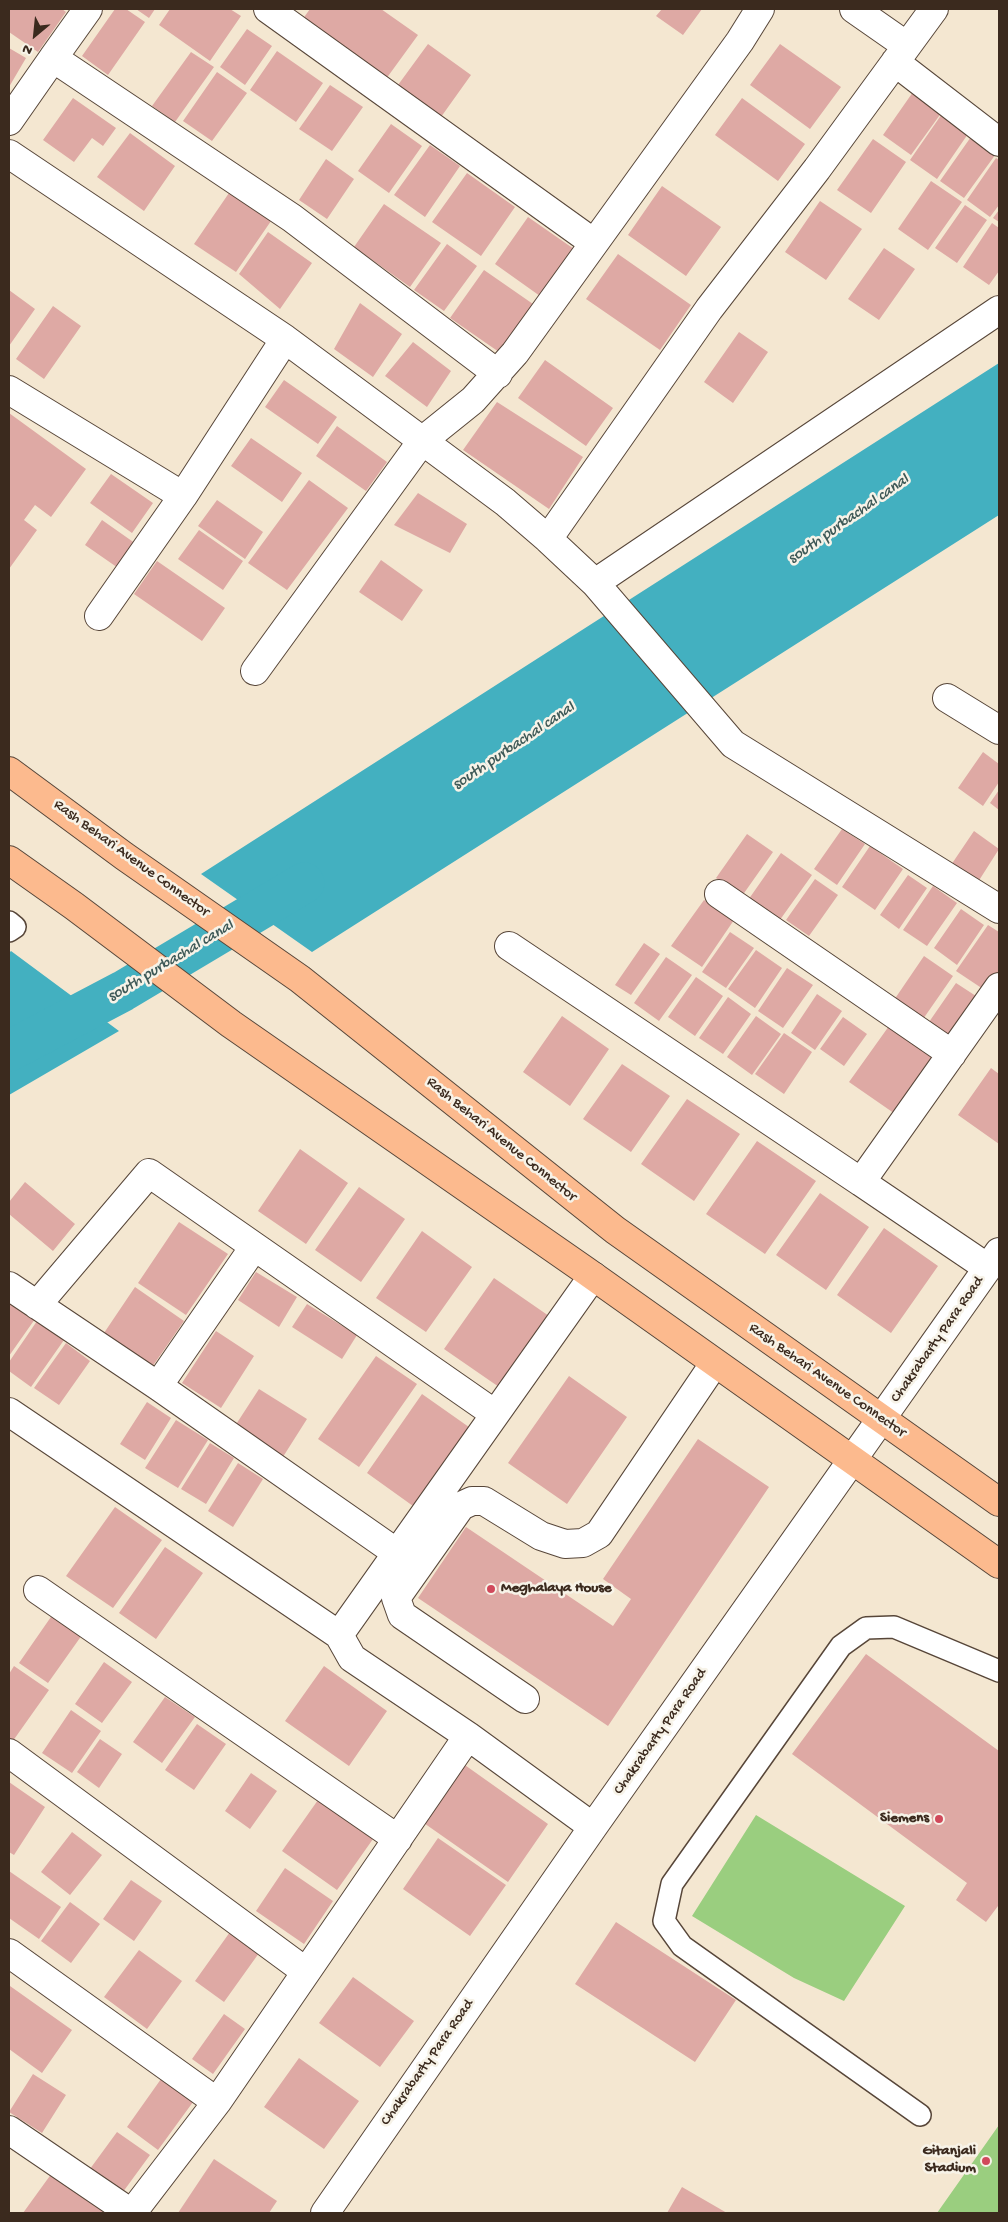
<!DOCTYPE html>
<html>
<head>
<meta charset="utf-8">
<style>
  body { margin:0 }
  #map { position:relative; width:1008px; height:2222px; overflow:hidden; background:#f4e7d1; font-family:"Gochi Hand",sans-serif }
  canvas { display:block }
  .frame { position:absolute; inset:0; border:10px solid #3b2a1e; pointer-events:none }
  .north { position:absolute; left:10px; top:10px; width:50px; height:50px; -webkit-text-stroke:4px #f7f3e8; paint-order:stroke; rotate:208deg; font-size:14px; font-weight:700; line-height:20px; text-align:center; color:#3b2a1e }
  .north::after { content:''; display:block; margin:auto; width:18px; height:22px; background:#3b2a1e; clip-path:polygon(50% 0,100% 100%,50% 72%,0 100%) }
</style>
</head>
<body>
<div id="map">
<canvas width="1008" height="2222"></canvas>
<div class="frame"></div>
<div class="north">N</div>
</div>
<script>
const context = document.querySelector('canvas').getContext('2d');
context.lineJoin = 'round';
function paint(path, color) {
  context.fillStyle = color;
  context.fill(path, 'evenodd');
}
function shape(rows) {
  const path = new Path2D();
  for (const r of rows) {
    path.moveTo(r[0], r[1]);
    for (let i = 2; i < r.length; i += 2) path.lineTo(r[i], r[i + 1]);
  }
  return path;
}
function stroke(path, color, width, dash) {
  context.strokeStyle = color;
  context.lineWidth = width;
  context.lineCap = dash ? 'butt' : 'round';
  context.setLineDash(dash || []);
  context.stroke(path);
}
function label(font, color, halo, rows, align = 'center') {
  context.font = font + ' "Gochi Hand",sans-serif';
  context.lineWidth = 5;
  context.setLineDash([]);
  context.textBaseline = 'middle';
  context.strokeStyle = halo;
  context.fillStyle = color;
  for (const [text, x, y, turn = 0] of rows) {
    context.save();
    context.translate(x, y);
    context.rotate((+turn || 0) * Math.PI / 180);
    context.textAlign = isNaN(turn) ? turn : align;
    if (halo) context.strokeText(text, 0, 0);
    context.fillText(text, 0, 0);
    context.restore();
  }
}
const green = shape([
  [756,1815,905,1906,844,2001,794,1978,692,1916],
  [999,2125,999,2213,937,2213]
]);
const water = shape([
  [999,363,999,515,312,952,201,874],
  [11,951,119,1031,9,1095,9,953]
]);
const canal = shape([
  [9,1051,123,991,304,883]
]);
const building = shape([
  [9,9,62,9,66,12,38,52,9,32],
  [115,9,126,9,145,22,108,75,82,56],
  [136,9,155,9,149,18],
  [170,9,230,9,241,16,210,61,159,25],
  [310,9,381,9,418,35,386,79,302,20],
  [662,9,702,9,683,35,656,16],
  [247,29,272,46,245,85,220,67],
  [428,44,471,75,441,117,398,85],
  [780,44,841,87,810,129,750,85],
  [9,48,26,58,9,87],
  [277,51,323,83,296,122,250,90],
  [191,52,214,67,175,122,152,106],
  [217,72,247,93,212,141,183,121],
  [330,85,363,107,332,151,299,129],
  [913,92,942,112,911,155,883,135],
  [73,98,116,128,103,146,92,138,74,162,43,140],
  [742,98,805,144,778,181,715,135],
  [944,111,970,131,937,179,910,160],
  [391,124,422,146,389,193,358,171],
  [130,133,175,166,144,211,97,177],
  [973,134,998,151,964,198,940,181],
  [873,139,906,162,871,213,837,190],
  [430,145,460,166,425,217,394,195],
  [996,158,999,160,999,205,990,217,967,200],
  [326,159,354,179,327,219,299,200],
  [467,173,515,207,481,256,432,222],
  [931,181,962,202,928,250,898,229],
  [662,186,721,227,686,276,628,235],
  [229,193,271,221,236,272,194,244],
  [820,201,862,229,826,280,785,252],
  [384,204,441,243,410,287,354,247],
  [965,205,987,220,957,263,935,248],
  [999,210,999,222,993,218],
  [528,217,574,249,540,296,495,264],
  [992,223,999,228,999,271,989,285,963,267],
  [268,232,312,263,280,309,239,274],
  [447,244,477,266,444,311,414,290],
  [884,248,915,269,879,320,848,299],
  [618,254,691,305,660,350,586,299],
  [484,270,533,304,499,352,450,318],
  [9,290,35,309,9,346],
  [360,303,402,334,373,377,334,349],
  [53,306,81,326,44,379,16,359],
  [739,332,768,352,733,403,704,382],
  [413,342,451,371,427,407,385,376],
  [545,360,613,408,586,446,518,398],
  [284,380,337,417,318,444,265,407],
  [497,402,583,457,549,509,463,450],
  [9,413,86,469,51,517,35,505,24,520,37,530,9,569],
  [337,426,387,462,366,491,316,456],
  [251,438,302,473,282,502,231,466],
  [111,474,153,503,132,533,90,503],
  [309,480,348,508,287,590,248,563],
  [418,493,467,524,450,553,394,525],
  [217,500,263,532,245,559,198,526],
  [102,520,139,546,121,570,85,545],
  [199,530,243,561,223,590,178,559],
  [381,560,423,590,402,621,359,592],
  [157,561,225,608,202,641,134,594],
  [983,752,999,764,999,782,983,806,958,788],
  [999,790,999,810,990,803],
  [842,829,865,844,837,885,814,869],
  [974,831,999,849,978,882,951,865],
  [747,834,773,852,742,896,716,878],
  [870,846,903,869,875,910,842,887],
  [781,853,812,875,777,924,746,903],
  [908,875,927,888,899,929,880,915],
  [815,879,838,895,809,936,786,920],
  [933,886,957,903,927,946,903,930],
  [704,900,734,920,702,967,671,946],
  [961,909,984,925,957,965,934,948],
  [988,925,999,932,999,972,986,991,956,971],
  [730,932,754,948,726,988,702,972],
  [644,943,660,954,631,995,615,985],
  [756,950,782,968,755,1008,728,989],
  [924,956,953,976,921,1022,892,1003],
  [666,957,692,975,659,1021,634,1003],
  [787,968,813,985,783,1028,758,1011],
  [696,977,723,996,695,1036,668,1017],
  [956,983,979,998,952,1037,929,1022],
  [817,994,842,1011,815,1050,791,1033],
  [728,997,751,1014,723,1054,699,1038],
  [562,1016,609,1049,570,1106,523,1072],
  [756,1016,781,1034,752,1075,727,1057],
  [843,1017,867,1034,844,1066,820,1049],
  [889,1026,940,1062,901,1118,849,1082],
  [784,1033,812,1052,784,1094,755,1074],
  [622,1064,670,1096,631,1152,583,1119],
  [991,1068,999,1074,999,1144,958,1115],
  [687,1099,740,1134,694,1201,641,1164],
  [757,1141,816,1181,765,1254,706,1214],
  [300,1149,348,1183,306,1244,258,1211],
  [25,1182,75,1224,53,1251,9,1214,9,1202],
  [359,1187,405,1219,361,1282,315,1250],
  [820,1193,869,1227,826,1290,776,1255],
  [179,1222,228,1254,186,1315,138,1283],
  [884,1228,938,1266,891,1333,837,1295],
  [422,1231,472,1267,426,1332,376,1298],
  [256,1272,297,1297,279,1327,238,1300],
  [494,1278,549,1316,499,1387,444,1349],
  [135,1287,184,1321,152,1367,104,1333],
  [11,1302,35,1319,9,1356,9,1306],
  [307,1304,357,1335,342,1359,292,1327],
  [37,1321,64,1340,31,1387,9,1371,9,1362],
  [216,1331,254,1356,221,1408,182,1383],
  [66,1343,90,1361,59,1405,34,1388],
  [376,1356,417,1384,359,1467,318,1439],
  [569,1376,627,1417,567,1504,508,1463],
  [259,1389,307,1419,281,1460,233,1429],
  [422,1394,476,1432,420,1511,367,1473],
  [147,1402,171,1418,145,1460,120,1444],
  [176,1420,208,1440,178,1488,145,1468],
  [698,1439,769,1487,608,1726,418,1598,466,1527,613,1626,631,1599,603,1579],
  [210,1443,234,1458,206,1504,181,1489],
  [238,1463,263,1479,233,1527,208,1511],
  [115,1507,162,1540,113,1608,66,1576],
  [165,1547,203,1573,156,1639,119,1613],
  [53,1614,82,1635,48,1683,19,1663],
  [866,1654,999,1751,999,1907,998,1906,986,1922,956,1900,967,1883,792,1754],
  [104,1662,132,1682,102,1723,75,1704],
  [14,1666,49,1690,10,1745,9,1674],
  [324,1666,387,1711,349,1766,285,1721],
  [165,1697,195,1717,162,1763,133,1742],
  [71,1710,101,1731,72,1773,42,1753],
  [197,1724,226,1744,194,1790,165,1770],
  [100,1739,122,1754,99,1788,77,1772],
  [462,1763,548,1824,508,1882,421,1821],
  [251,1773,277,1791,250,1829,225,1811],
  [9,1782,45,1807,14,1855,9,1852],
  [318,1800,373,1839,337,1890,282,1851],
  [72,1832,102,1855,70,1895,41,1872],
  [438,1838,506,1885,470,1936,403,1889],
  [285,1868,333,1901,304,1944,256,1911],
  [9,1871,61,1907,39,1939,9,1918],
  [131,1880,162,1901,134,1941,103,1919],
  [70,1902,100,1924,71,1963,41,1941],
  [616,1922,736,2000,695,2062,575,1984],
  [230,1932,259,1953,224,2002,195,1981],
  [139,1950,182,1981,147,2029,104,1997],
  [353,1977,414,2021,380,2067,319,2023],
  [10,1986,72,2030,42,2073,9,2049],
  [224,2014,245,2029,213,2074,192,2059],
  [299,2058,359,2101,324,2149,264,2107],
  [33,2074,66,2095,42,2133,9,2112],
  [161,2079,193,2102,158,2150,127,2127],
  [117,2132,150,2155,120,2196,87,2173],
  [214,2159,277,2201,269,2213,178,2213],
  [57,2166,114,2213,23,2213],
  [682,2187,727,2213,667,2213]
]);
const service = shape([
  [9,922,15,927,9,931],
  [920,2115,682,1946,664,1921,672,1884,841,1646,866,1628,894,1627,999,1671]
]);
const minor = shape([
  [268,9,594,243],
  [854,9,907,46],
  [53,58,88,9],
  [895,62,999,142],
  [9,121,53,58,292,218,498,374],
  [9,154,285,339,505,502,548,539,595,583,733,744,999,909],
  [9,390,183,496],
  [548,539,709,309,817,169,934,9],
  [595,583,999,310],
  [99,616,183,496,285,339],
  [255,671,422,441,473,400,515,353,740,41,760,9],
  [947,698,999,730],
  [719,894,952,1054],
  [509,946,861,1182],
  [988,1268,861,1182,999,987],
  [593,1276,339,1635,352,1658,468,1736,593,1827],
  [9,1286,158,1386,397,1553],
  [37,1305,149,1173,495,1414],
  [158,1386,254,1247],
  [9,1412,339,1635],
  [38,1590,398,1839],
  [525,1699,402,1615,396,1598,461,1506,472,1501,484,1501,541,1536,565,1544,583,1543,599,1534,714,1364],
  [9,1753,305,1971],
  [9,1953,217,2102],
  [9,2130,131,2213],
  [132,2213,217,2102,468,1736],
  [325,2213,593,1827,999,1252]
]);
const primary = shape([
  [9,771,124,856,300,979,615,1230,999,1502],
  [9,860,74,906,231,1024,586,1271,999,1564]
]);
const markers = [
  [491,1589,5,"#d1495b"],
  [939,1819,5,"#d1495b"],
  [986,2161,5,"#d1495b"]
];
const streetNames = [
  ["Rash Behari Avenue Connector",131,859,36],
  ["Rash Behari Avenue Connector",501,1140,39],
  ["Chakrabarty Para Road",938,1340,-55],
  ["Rash Behari Avenue Connector",827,1381,35],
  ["Chakrabarty Para Road",661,1732,-55],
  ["Chakrabarty Para Road",428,2063,-55]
];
const poiNames = [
  ["Meghalaya House",501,1589,"left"],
  ["Siemens",929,1819],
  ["Gitanjali",976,2152],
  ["Stadium",976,2169]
];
const waterNames = [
  ["south purbachal canal",849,520,-35],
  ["south purbachal canal",514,747,-34],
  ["south purbachal canal",171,962,-31]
];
paint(green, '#9ace7f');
paint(water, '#43b0c0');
stroke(canal, '#43b0c0', 41);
paint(building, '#dea9a4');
stroke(service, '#574639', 24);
stroke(minor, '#574639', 30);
stroke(primary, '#574639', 30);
stroke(service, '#fff', 21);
stroke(minor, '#fff', 28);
stroke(primary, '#fcba8e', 28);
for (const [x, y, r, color] of markers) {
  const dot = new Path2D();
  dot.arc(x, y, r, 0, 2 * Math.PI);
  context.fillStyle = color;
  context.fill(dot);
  stroke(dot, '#f7f3e8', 2);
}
label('15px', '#3b2a1e', '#f7f3e8', streetNames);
label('bold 15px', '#3b2a1e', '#f7f3e8', poiNames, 'right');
label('italic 16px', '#3e5957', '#f7f3e8', waterNames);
</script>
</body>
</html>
